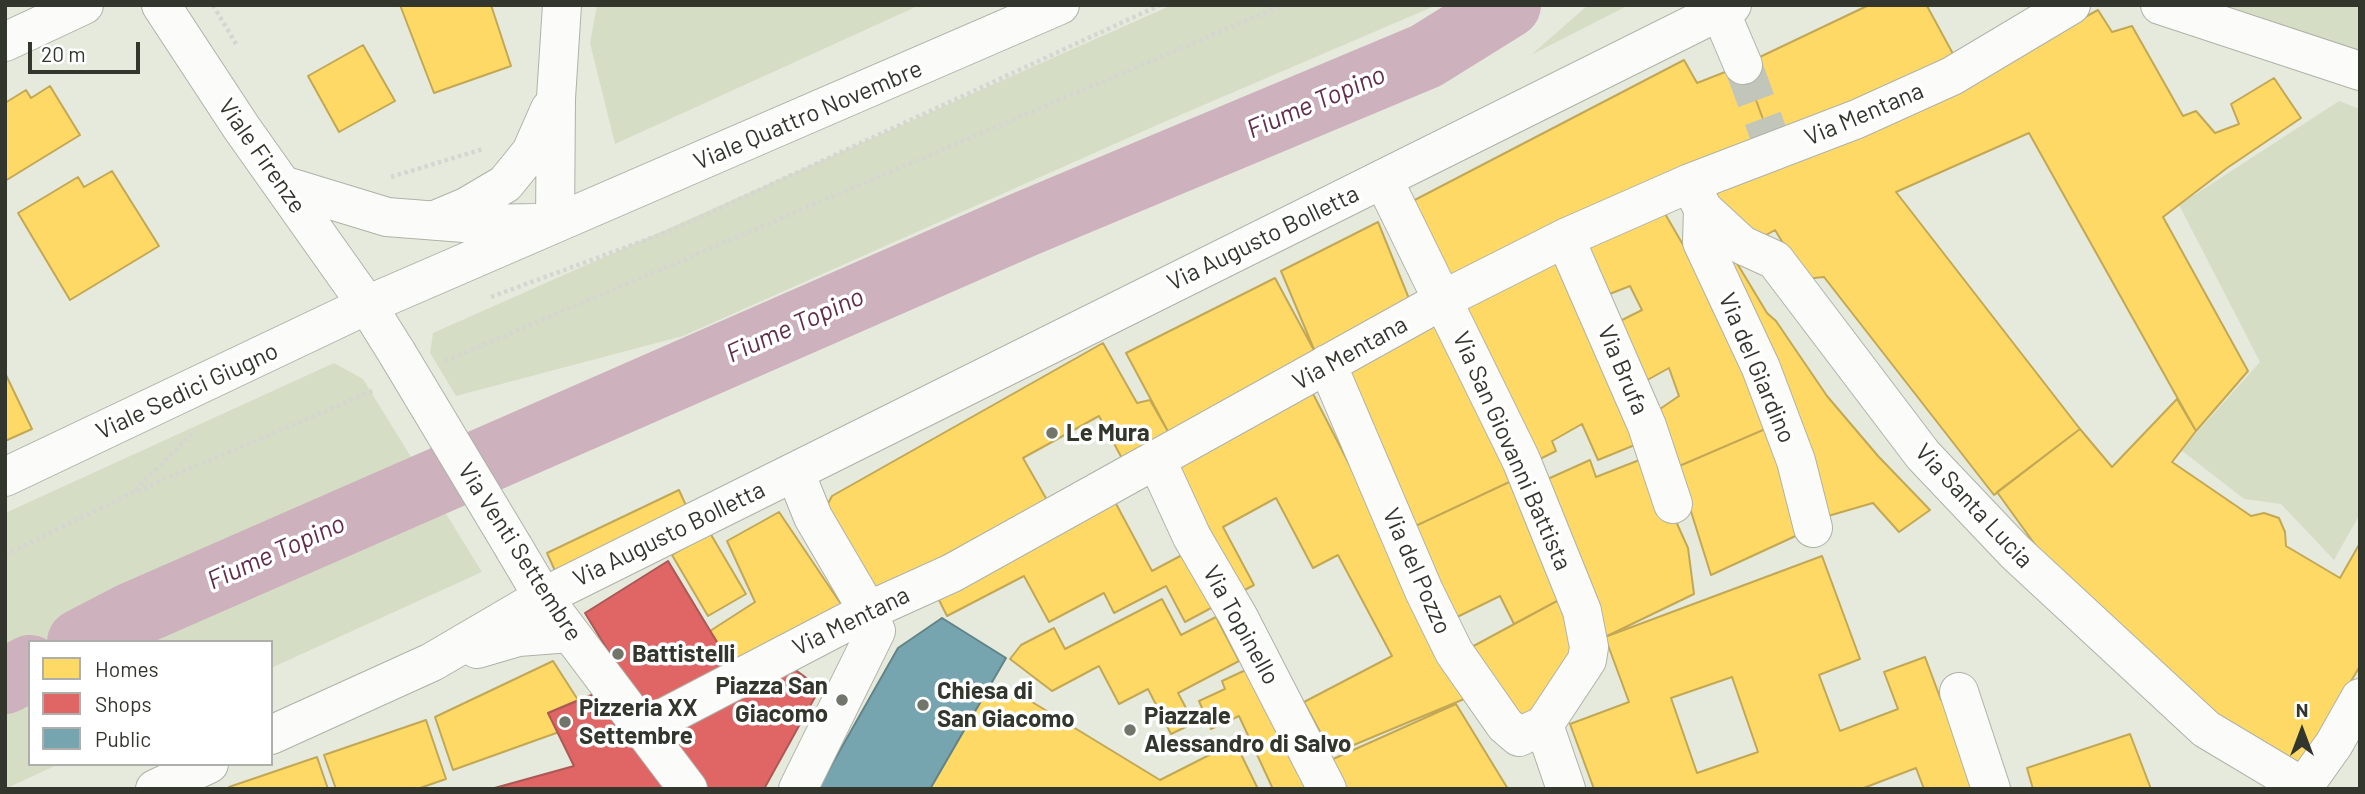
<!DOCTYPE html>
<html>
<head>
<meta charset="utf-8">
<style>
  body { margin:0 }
  #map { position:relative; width:2365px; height:794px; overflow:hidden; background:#e6eadd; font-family:Barlow,sans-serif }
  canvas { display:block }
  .frame { position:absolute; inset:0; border:7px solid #32362c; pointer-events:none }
  .legend { position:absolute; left:28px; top:640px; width:245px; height:126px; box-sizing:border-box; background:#fff; border:2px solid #adafab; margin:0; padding:9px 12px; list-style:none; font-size:21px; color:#32362c }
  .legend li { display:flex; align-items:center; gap:14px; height:35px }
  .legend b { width:35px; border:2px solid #adafab }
  .north { position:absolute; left:2267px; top:696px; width:70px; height:70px; -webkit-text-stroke:5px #fff; paint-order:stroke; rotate:0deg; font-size:19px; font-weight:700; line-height:28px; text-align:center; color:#32362c }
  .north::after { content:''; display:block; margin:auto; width:24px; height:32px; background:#32362c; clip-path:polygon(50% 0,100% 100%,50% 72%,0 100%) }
  .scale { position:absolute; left:28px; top:42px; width:112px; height:32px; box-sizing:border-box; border:4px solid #32362c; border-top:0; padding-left:9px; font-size:21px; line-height:24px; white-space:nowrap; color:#32362c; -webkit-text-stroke:5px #fff; paint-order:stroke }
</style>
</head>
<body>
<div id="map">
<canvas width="2365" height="794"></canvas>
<div class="frame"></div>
<ul class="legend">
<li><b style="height:19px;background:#ffd966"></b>Homes</li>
<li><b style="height:19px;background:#e06666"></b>Shops</li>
<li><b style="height:19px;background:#76a5af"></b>Public</li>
</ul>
<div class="north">N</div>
<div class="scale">20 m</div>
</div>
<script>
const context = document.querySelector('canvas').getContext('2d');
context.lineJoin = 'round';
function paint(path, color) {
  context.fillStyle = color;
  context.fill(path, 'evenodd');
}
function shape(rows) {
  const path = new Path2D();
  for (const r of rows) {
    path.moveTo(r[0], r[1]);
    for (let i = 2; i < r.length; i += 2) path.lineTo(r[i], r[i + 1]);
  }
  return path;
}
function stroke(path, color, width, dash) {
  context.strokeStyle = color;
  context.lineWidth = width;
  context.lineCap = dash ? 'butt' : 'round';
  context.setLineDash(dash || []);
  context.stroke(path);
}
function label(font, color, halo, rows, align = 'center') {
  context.font = font + ' Barlow,sans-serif';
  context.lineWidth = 7;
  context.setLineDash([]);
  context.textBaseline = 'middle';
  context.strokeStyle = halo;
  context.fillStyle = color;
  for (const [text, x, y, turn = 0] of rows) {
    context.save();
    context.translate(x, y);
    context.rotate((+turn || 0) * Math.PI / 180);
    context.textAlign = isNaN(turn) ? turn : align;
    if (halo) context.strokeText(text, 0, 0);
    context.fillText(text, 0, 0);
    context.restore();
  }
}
const green = shape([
  [597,5,920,5,615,144,590,43],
  [1172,5,1437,5,1164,122,683,336,456,396,430,353,433,333],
  [1588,5,1629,5,1531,55],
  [2178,5,2360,5,2360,66],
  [2339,101,2360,109,2360,514,2334,560,2281,504,2244,499,2181,450,2260,362,2179,205],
  [334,363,363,379,482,572,271,668,271,642,30,642,30,764,59,764,5,789,5,513]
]);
const homes = shape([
  [400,5,491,5,511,66,434,93,400,5],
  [1869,5,1927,6,1958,63,1770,138,1743,65,1869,5],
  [2098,10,2112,32,2132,26,2183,116,2196,111,2215,133,2239,124,2231,104,2274,78,2301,118,2227,168,2163,217,2248,371,2196,431,2029,133,1896,192,2080,429,1994,495,1824,277,1805,279,1775,230,1750,244,1710,188,1929,103,2098,10],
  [363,45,395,101,339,132,308,76,363,45],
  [1684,60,1697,83,1743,65,1770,138,1453,286,1407,204,1684,60],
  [50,86,80,135,5,181,5,103,26,90,31,98,50,86],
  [112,171,159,246,70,300,18,213,78,177,84,187,112,171],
  [1664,212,1718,305,1770,427,1677,467,1657,411,1679,396,1669,368,1642,383,1614,324,1642,310,1630,286,1607,295,1579,251,1664,212],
  [1378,222,1410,301,1316,354,1281,271,1378,222],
  [1562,249,1647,440,1598,460,1582,424,1552,441,1556,451,1534,462,1457,303,1562,249],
  [1729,250,1767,313,1776,321,1827,396,1878,456,1930,510,1899,532,1873,503,1821,518,1702,262,1729,250],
  [1275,278,1316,354,1171,437,1126,353,1275,278],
  [1440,306,1522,476,1407,530,1337,370,1440,306],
  [1103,343,1137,403,1150,400,1171,437,1124,462,1099,416,1023,458,1047,500,879,591,861,584,821,517,832,496,1103,343],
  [5,373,32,429,5,441,5,373],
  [1310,388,1469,697,1332,754,1304,702,1392,656,1338,555,1313,568,1276,498,1223,527,1254,585,1185,622,1166,586,1114,613,1104,593,1049,622,1024,576,947,616,936,594,1114,500,1152,571,1214,538,1175,466,1310,388],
  [2177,399,2196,431,2172,462,2251,516,2264,513,2279,518,2285,532,2286,546,2340,578,2360,543,2360,666,2301,765,2211,710,2057,575,1997,492,2080,429,2112,467,2177,399],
  [1770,427,1802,533,1711,575,1677,467,1770,427],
  [1647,457,1688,548,1694,594,1605,637,1541,482,1590,460,1596,477,1647,457],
  [1522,476,1570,594,1514,624,1500,596,1451,620,1407,530,1522,476],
  [679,490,688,510,556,573,547,553,679,490],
  [779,512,843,607,734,667,710,631,755,602,727,541,779,512],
  [710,533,746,594,708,616,672,555,710,533],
  [1822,556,1860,659,1819,675,1840,731,1898,709,1884,672,1925,657,1941,700,1954,695,1976,789,1924,789,1916,768,1861,789,1594,789,1570,724,1629,702,1605,637,1822,556],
  [1732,677,1758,752,1697,773,1671,698,1732,677],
  [1570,594,1586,648,1561,694,1510,722,1468,649,1570,594],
  [1162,599,1181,635,1216,617,1239,661,1178,693,1194,723,1171,734,1148,689,1119,704,1099,666,1052,691,1010,659,1021,645,1054,628,1065,649,1162,599],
  [553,661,578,700,548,713,559,732,453,770,435,717,553,661],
  [1250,668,1307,789,1273,789,1239,716,1211,729,1199,701,1225,689,1222,681,1250,668],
  [1019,694,1160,780,1235,742,1258,789,930,789,982,699,1019,694],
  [1456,704,1508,789,1344,789,1331,760,1456,704],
  [426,720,446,779,417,789,336,789,324,755,426,720],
  [2130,734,2151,789,2033,789,2027,768,2130,734],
  [317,757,328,789,230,789,229,787,317,757]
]);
const shops = shape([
  [668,561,729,662,647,715,585,613,668,561],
  [786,663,820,688,764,789,701,789,658,733,786,663],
  [601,691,671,789,491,789,574,766,548,713,601,691]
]);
const public = shape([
  [942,618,1006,658,930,789,818,789,898,648,942,618]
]);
const river = shape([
  [80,642,130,616,1025,224,1426,56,1508,5],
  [5,681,30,668]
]);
const minorTunnel = shape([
  [1743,65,1770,138]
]);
const path = shape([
  [213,5,236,44],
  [391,177,483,149],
  [491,297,670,231,1160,5],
  [445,361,1283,5],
  [135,490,196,430],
  [5,555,132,493,375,390]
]);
const minor = shape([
  [1720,11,1743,65],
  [5,42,84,5],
  [1690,183,1703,209,1742,245,1775,260,1923,455,2015,552,2206,729,2303,787],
  [1703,209,1702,242,1761,368,1796,461,1813,528],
  [1565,238,1647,426,1673,504],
  [1327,364,1424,591,1454,652,1505,725,1519,737,1544,725,1587,660,1589,647,1582,611,1521,460,1383,179],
  [1157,461,1192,537,1238,616,1327,789],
  [795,472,813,517,868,611,876,631,798,789],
  [477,649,518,637,570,633],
  [1959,692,1991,789],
  [1544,725,1566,789],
  [642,729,868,611,952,573,1450,296,1565,238,1690,183,1857,119,1952,76,2071,5],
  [271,735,432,662,543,597,688,789],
  [155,789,209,764],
  [2302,789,2334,744,2360,698]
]);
const major = shape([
  [161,5,241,127,367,305,397,353],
  [2160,5,2360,71],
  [282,185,387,217,477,224,536,223],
  [435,220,466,207,505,184,531,152,550,109],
  [555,222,556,98,562,5],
  [5,477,367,305,1060,5],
  [514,548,543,597,1732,5]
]);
const majorBridge = shape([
  [397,353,514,548]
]);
const markers = [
  [1052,433,7,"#71756a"],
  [618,654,7,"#71756a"],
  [842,700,7,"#71756a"],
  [923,705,7,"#71756a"],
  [565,722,7,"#71756a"],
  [1130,730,7,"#71756a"]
];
const streetNames = [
  ["Via Mentana",1864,114,-23],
  ["Viale Quattro Novembre",808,115,-23],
  ["Viale Firenze",262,156,55],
  ["Via Augusto Bolletta",1263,238,-26],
  ["Via Mentana",1350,353,-29],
  ["Via del Giardino",1757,368,67],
  ["Via Brufa",1623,370,67],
  ["Viale Sedici Giugno",187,391,-25],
  ["Via San Giovanni Battista",1512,451,66],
  ["Via Santa Lucia",1974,506,47],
  ["Via Augusto Bolletta",669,534,-26],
  ["Via Venti Settembre",520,552,57],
  ["Via del Pozzo",1417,571,66],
  ["Via Mentana",851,621,-26],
  ["Via Topinello",1241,625,61]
];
const poiNames = [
  ["Le Mura",1066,433],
  ["Battistelli",632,654],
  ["Piazza San",828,686,"right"],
  ["Giacomo",828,714,"right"],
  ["Chiesa di",937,691],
  ["San Giacomo",937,719],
  ["Pizzeria XX",579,708],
  ["Settembre",579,736],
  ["Piazzale",1144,716],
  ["Alessandro di Salvo",1144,744]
];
const waterNames = [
  ["Fiume Topino",1316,102,-23],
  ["Fiume Topino",795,325,-24],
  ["Fiume Topino",276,552,-24]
];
paint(green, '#d5dec5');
paint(homes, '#ffd966');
stroke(homes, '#c2a855', 2);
paint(shops, '#e06666');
stroke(shops, '#ac5855', 2);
paint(public, '#76a5af');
stroke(public, '#628488', 2);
stroke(river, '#cdb1bd', 66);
stroke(minorTunnel, '#c2c6ba', 38, [38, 19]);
stroke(minor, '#aeb2a7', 40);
stroke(major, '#aeb2a7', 40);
stroke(path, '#d4d6d1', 4.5, [3.5, 3.5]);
stroke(minor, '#fbfcfa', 38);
stroke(major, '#fbfcfa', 38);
stroke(majorBridge, '#aeb2a7', 40, []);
stroke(majorBridge, '#fbfcfa', 38);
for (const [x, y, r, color] of markers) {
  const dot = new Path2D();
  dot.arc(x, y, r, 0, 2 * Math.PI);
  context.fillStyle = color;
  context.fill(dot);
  stroke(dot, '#fff', 2.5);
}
label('24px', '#32362c', '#fff', streetNames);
label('bold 24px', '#32362c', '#fff', poiNames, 'left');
label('italic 26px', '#612d4c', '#fff', waterNames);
</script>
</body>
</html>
